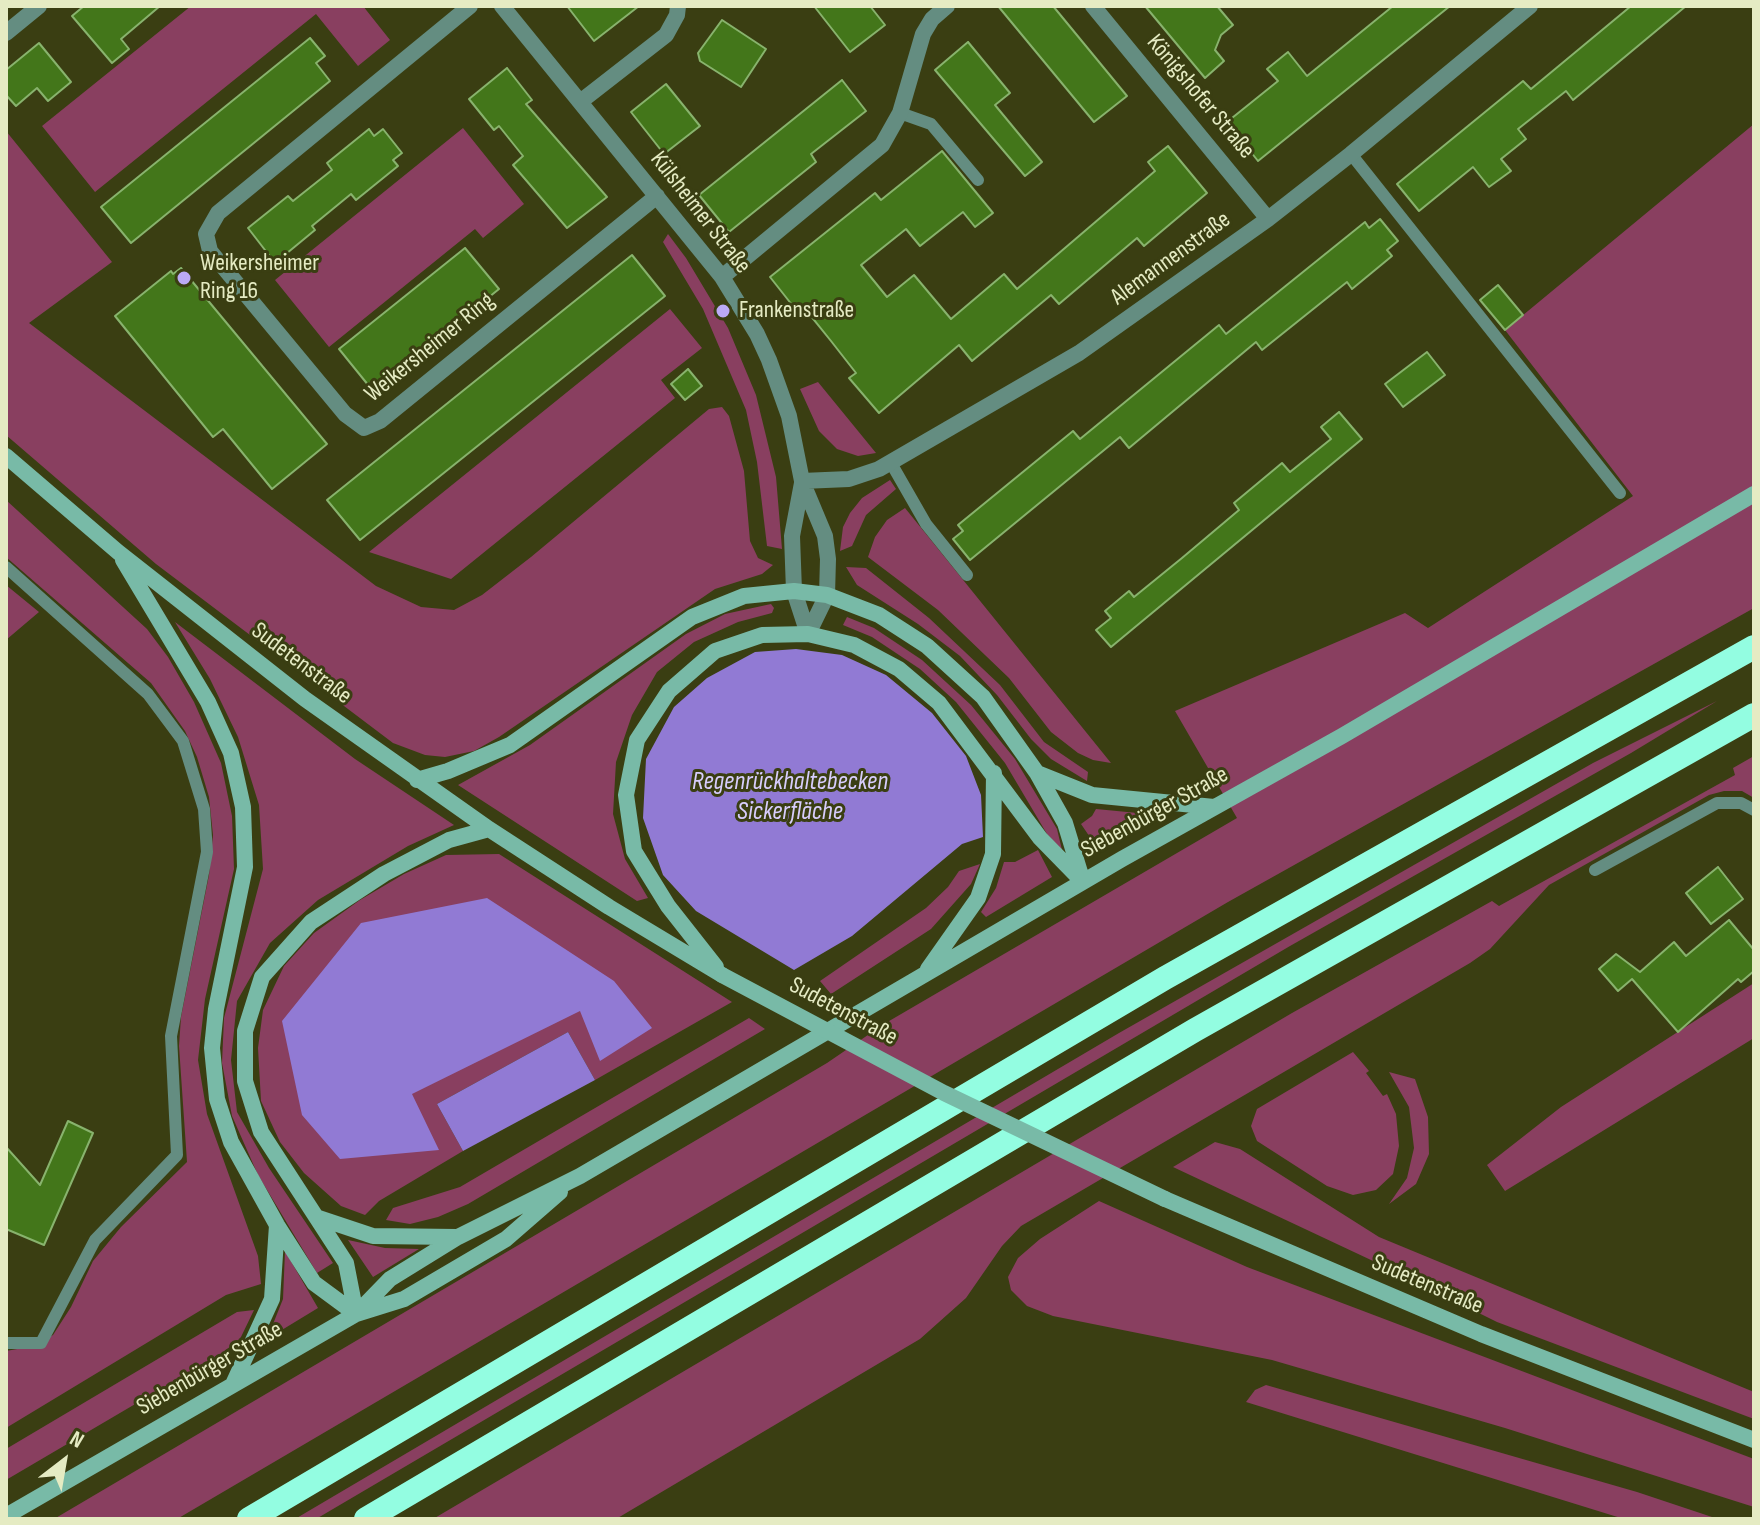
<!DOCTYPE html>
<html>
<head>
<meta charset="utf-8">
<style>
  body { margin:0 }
  #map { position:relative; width:1760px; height:1525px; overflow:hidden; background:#3a3e12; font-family:"Sofia Sans Condensed",sans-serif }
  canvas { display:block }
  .frame { position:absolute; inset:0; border:8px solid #e5ebc3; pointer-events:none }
  .north { position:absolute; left:24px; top:1421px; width:80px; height:80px; -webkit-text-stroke:6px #3a3e12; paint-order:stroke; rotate:31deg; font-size:22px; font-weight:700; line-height:32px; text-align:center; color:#e5ebc3 }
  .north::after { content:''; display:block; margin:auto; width:28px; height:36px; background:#e5ebc3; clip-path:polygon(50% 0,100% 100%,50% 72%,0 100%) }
</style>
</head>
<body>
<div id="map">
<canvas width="1760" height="1525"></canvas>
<div class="frame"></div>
<div class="north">N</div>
</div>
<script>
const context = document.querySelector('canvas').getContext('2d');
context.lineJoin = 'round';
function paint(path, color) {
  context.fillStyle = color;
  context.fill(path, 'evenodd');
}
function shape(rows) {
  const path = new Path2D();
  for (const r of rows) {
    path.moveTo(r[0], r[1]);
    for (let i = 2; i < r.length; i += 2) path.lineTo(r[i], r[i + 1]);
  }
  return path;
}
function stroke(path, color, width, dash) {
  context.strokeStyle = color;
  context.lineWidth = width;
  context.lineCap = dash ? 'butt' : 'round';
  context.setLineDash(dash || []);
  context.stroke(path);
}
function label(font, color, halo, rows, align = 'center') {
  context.font = font + ' "Sofia Sans Condensed",sans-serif';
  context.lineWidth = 6;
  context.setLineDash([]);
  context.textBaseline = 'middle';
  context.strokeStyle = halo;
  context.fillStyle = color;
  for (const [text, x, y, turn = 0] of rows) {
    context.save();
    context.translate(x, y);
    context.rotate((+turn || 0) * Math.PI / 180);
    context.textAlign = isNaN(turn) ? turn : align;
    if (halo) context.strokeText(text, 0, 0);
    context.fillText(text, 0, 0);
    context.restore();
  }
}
const green = shape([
  [191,6,363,6,390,40,358,66,316,14,95,192,42,126],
  [1754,124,1754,608,1228,902,177,1519,54,1519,827,1063,884,1024,1237,818,1175,711,1405,613,1428,628,1633,496,1505,330],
  [463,128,524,204,483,238,475,229,329,347,275,280],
  [6,131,112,262,29,323,376,586,421,607,454,610,482,595,531,557,709,409,722,407,729,416,744,471,750,541,758,558,773,565,762,574,715,589,499,737,474,751,445,757,425,755,393,743,156,564,6,435],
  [668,234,686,258,728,328,756,395,776,477,782,549,767,546,757,462,746,410,703,309,663,242],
  [670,309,702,348,661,380,675,398,451,579,369,552],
  [818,382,876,453,858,456,837,449,819,431,800,389],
  [890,480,896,489,866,515,852,546,840,551,843,527,850,513,862,498],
  [6,500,147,629,168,657,194,702,221,763,232,816,234,869,205,999,198,1060,207,1114,258,1256,261,1284,226,1295,6,1428,6,1351,34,1346,53,1335,71,1307,93,1261,121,1227,187,1162,179,1046,181,1017,209,875,213,835,209,797,197,757,185,731,151,683,6,557],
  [905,508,1111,763,1093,760,1078,753,1051,732,1009,678,938,610,868,557,875,537,887,520],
  [846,567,866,568,929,618,1000,685,1044,742,1088,772,1087,781,1051,759,1031,739,997,695,960,656,918,624,857,585],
  [6,585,39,612,6,640],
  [771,604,774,608,772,613,738,622,694,642,657,672,632,715,616,762,613,814,625,859,648,898,637,901,458,785,530,745,686,634,725,614],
  [847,617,874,628,922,660,971,705,1015,759,1057,829,1062,850,1047,834,1005,763,956,702,920,669,872,637,843,625],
  [175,622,355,759,454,825,408,846,318,900,270,943,237,1001,231,1060,237,1112,269,1168,333,1263,317,1273,258,1175,232,1116,222,1063,224,1018,263,869,259,805,238,737,210,679],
  [1717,701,1631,753,1290,946,316,1519,295,1519,1119,1033,1593,763],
  [1754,756,1754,798,1742,791,1724,791,1709,795,1549,885,1490,949,1470,963,1021,1226,1002,1246,966,1298,920,1339,616,1519,433,1519,1292,1013,1492,901,1499,906,1735,775,1733,768],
  [1096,809,1148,814,1152,819,1098,849,1081,824,1092,816],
  [1038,850,1052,877,986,917,981,912,996,888,1004,862,1015,862],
  [499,854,732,1002,595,1080,568,1032,437,1104,463,1151,379,1201,365,1215,341,1206,304,1173,280,1142,261,1101,258,1048,263,1010,284,966,314,933,360,900,404,874,446,855],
  [980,864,971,884,931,929,831,994,820,981,926,908,948,887,959,871],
  [1754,983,1754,1038,1505,1191,1487,1165,1561,1107],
  [749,1018,765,1029,468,1204,438,1217,410,1224,386,1220,393,1208,460,1187],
  [1353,1052,1369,1071,1366,1073,1383,1096,1387,1094,1396,1114,1399,1146,1393,1174,1376,1190,1353,1195,1327,1186,1257,1141,1251,1126,1257,1109],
  [1389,1072,1415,1079,1428,1117,1429,1154,1416,1184,1389,1204,1407,1178,1414,1148,1409,1107],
  [1215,1142,1240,1149,1379,1237,1754,1392,1754,1419,1497,1322,1388,1268,1173,1167],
  [1099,1201,1247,1267,1754,1459,1754,1507,1505,1428,1272,1360,1053,1316,1027,1306,1011,1290,1008,1277,1018,1258,1040,1239],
  [348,1240,385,1248,419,1249,373,1277],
  [285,1251,318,1308,267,1339,283,1299],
  [254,1310,240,1339,222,1353,6,1480,6,1449,237,1312],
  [1266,1385,1637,1492,1718,1519,1624,1519,1246,1402,1255,1390]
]);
const water = shape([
  [796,649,842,655,886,675,932,713,966,756,981,795,983,837,962,844,852,936,794,970,696,911,663,875,643,818,646,759,674,707,707,678,755,652],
  [487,898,614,981,652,1028,600,1061,580,1011,412,1094,439,1150,340,1159,302,1115,282,1021,361,923],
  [568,1032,595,1080,463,1151,437,1104]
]);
const building = shape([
  [84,6,160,6,121,39,129,49,112,63,72,16,84,6],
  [567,6,639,6,594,41,567,6],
  [814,6,870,6,885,25,850,52,814,6],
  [998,6,1053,6,1127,96,1094,122,998,6],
  [1145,6,1217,6,1233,25,1221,35,1215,50,1224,61,1205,78,1145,6],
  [1393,6,1450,6,1258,161,1227,122,1278,81,1267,69,1288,52,1307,76,1393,6],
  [1631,6,1686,6,1573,100,1566,91,1518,129,1526,139,1501,159,1511,171,1489,187,1473,167,1419,211,1397,184,1523,81,1531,89,1631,6],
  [722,20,766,49,741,87,700,61,698,53,722,20],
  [310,38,325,56,316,63,330,81,131,243,101,207,310,38],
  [968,42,1010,93,995,105,1042,162,1025,176,935,70,968,42],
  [39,43,71,82,48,101,37,88,16,106,6,95,6,70,39,43],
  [507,68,532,100,526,104,607,197,567,228,513,165,523,156,499,126,494,130,469,99,507,68],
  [842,80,866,111,811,154,816,162,729,232,699,195,842,80],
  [666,84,700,126,664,154,631,112,666,84],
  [369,129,374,136,383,129,402,153,393,160,398,166,356,200,351,194,312,226,315,230,275,263,248,228,288,196,293,201,332,170,327,163,369,129],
  [1168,146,1207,193,1144,246,1137,238,1059,304,1051,295,972,361,959,345,879,413,849,378,856,373,831,341,806,310,800,315,770,277,875,193,881,200,942,151,993,213,975,227,963,212,920,246,906,229,861,265,887,297,914,275,951,319,1004,274,1017,289,1155,171,1148,162,1168,146],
  [1380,219,1398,241,1387,250,1392,256,1352,289,1347,282,1262,350,1256,342,1129,448,1120,437,970,560,953,539,963,531,958,525,1073,431,1080,439,1219,325,1226,334,1365,222,1369,228,1380,219],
  [465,248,499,289,373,391,339,349,465,248],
  [632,255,665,296,360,540,327,500,632,255],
  [181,268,327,444,272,489,223,429,213,437,115,316,171,271,173,274,181,268],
  [1498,285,1523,315,1505,330,1480,300,1498,285],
  [1427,352,1445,375,1403,407,1385,384,1427,352],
  [688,369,702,386,685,400,671,384,688,369],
  [1339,412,1362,439,1111,647,1096,630,1111,618,1105,611,1129,591,1134,597,1182,558,1239,510,1234,503,1282,463,1290,472,1331,439,1321,427,1339,412],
  [1718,867,1743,899,1711,924,1686,893,1718,867],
  [1729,920,1754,950,1754,971,1741,982,1738,979,1678,1032,1632,979,1618,991,1599,969,1616,954,1640,972,1674,942,1686,956,1729,920],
  [68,1121,93,1133,44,1245,6,1229,6,1147,40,1185,68,1121]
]);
const lane = shape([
  [900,113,931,124,978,180],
  [1351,154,1620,493],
  [891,463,926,524,967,575],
  [1595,870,1717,803,1741,803,1754,810],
  [6,1343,41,1343,95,1240,177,1155,171,1036,207,852,204,809,183,741,148,694,6,567]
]);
const street = shape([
  [470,6,218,213,206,234,210,251,345,414,364,428,380,421,657,196],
  [502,6,722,277,757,334,769,360,789,416,802,481,825,536,828,559,827,595,808,634],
  [1093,6,1268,219],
  [6,33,39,6],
  [580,102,666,35,677,15,678,6],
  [722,277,882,145,900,113,923,34,932,19,947,6],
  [802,481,849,479,879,469,1079,353,1268,219,1351,154,1530,6],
  [802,483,792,536,794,591,808,634]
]);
const secondary = shape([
  [6,456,118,552,305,699,489,829,609,907,722,975],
  [123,560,208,702,231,753,243,807,245,867,216,1009,212,1048,217,1099,231,1142,277,1225,314,1283,356,1314],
  [1037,773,1092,795,1214,807],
  [417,780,448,771,510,745,692,617,744,596,794,591,827,595,879,615,927,646,983,697,1037,773,1065,823,1083,882],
  [716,967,668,906,634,851,626,795,637,740,669,691,715,651,762,635,808,634,854,645,899,669,939,703,1040,838,1081,880],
  [928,969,978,898,993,854,994,773],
  [1165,1199,1481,1334,1754,1440],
  [316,1217,373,1236,457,1237],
  [356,1314,390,1279,458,1237,580,1176,1122,859,1342,736,1754,494],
  [356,1314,346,1263,261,1132,245,1081,245,1031,262,977,311,922,384,874,449,840,489,829],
  [234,1382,272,1299,277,1225],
  [6,1516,356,1314,404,1299,506,1239,560,1192]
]);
const highway = shape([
  [249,1519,1165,978,1754,647],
  [366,1519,1195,1030,1754,715]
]);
const secondaryBridge = shape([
  [722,975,944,1093,1165,1199]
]);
const markers = [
  [184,278,8,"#bbaaf6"],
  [723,311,8,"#bbaaf6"]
];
const streetNames = [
  ["Königshofer Straße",1200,97,50],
  ["Külsheimer Straße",700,213,52],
  ["Alemannenstraße",1171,259,-36],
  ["Weikersheimer Ring",430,348,-39],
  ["Sudetenstraße",301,664,37],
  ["Siebenbürger Straße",1155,813,-29],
  ["Sudetenstraße",843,1012,28],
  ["Sudetenstraße",1427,1285,23],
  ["Siebenbürger Straße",210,1369,-30]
];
const poiNames = [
  ["Weikersheimer",200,264],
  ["Ring 16",200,292],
  ["Frankenstraße",739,311]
];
const waterNames = [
  ["Regenrückhaltebecken",790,782],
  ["Sickerfläche",790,812]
];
paint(green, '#893f60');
paint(water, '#917ad4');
paint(building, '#43761a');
stroke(building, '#88b36d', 2);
stroke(lane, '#648d81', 12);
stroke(street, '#648d81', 16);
stroke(secondary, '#78baa7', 16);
stroke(highway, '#93fde1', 24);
stroke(secondaryBridge, '#78baa7', 16);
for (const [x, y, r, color] of markers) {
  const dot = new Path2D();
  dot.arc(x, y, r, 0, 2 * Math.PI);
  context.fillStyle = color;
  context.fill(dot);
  stroke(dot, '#3a3e12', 3);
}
label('24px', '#e5ebc3', '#3a3e12', streetNames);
label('24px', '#e5ebc3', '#3a3e12', poiNames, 'left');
label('italic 26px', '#d7cdfc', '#3a3e12', waterNames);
</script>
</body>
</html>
